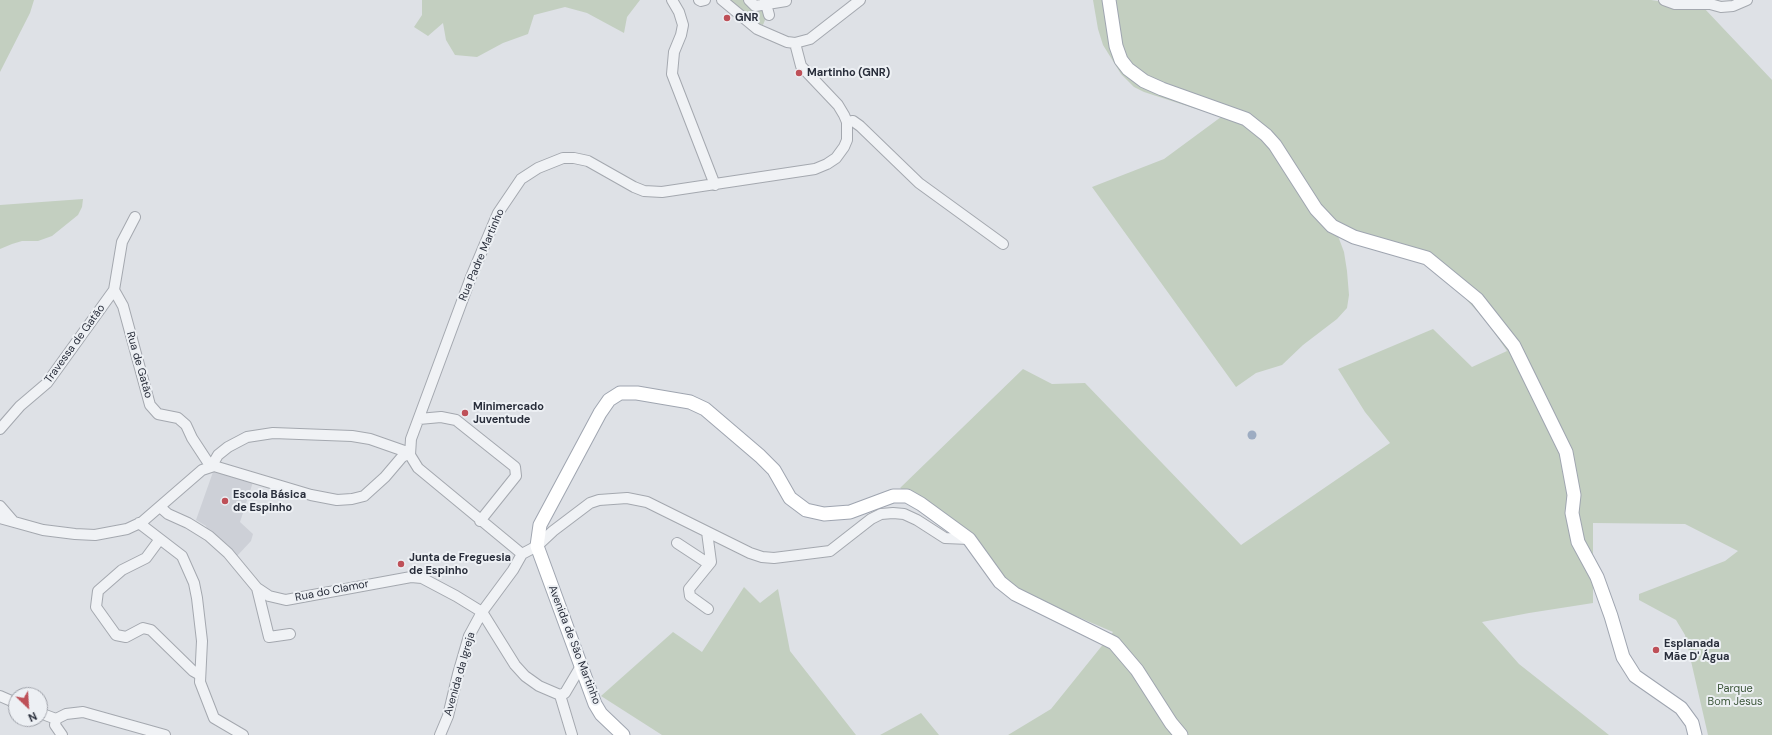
<!DOCTYPE html>
<html>
<head>
<meta charset="utf-8">
<style>
  body { margin:0 }
  #map { position:relative; width:1772px; height:735px; overflow:hidden; background:#dee1e6; font-family:"DM Sans",sans-serif }
  canvas { display:block }
  .north { position:absolute; left:8px; top:687px; width:40px; height:40px; box-sizing:border-box; background:#edf0f4; border:1px solid #9fa2aa; border-radius:50%; rotate:155deg; font-size:11px; font-weight:700; line-height:16px; text-align:center; color:#292e3b }
  .north::after { content:''; display:block; margin:auto; width:14px; height:18px; background:#be5058; clip-path:polygon(50% 0,100% 100%,50% 72%,0 100%) }
</style>
</head>
<body>
<div id="map">
<canvas width="1772" height="735"></canvas>
<div class="north">N</div>
</div>
<script>
const context = document.querySelector('canvas').getContext('2d');
context.lineJoin = 'round';
function paint(path, color) {
  context.fillStyle = color;
  context.fill(path, 'evenodd');
}
function shape(rows) {
  const path = new Path2D();
  for (const r of rows) {
    if (r.length === 3) {
      path.moveTo(r[0] + r[2], r[1]);
      path.arc(r[0], r[1], r[2], 0, 2 * Math.PI);
      continue;
    }
    path.moveTo(r[0], r[1]);
    for (let i = 2; i < r.length; i += 2) path.lineTo(r[i], r[i + 1]);
  }
  return path;
}
function stroke(path, color, width, dash) {
  context.strokeStyle = color;
  context.lineWidth = width;
  context.lineCap = dash ? 'butt' : 'round';
  context.setLineDash(dash || []);
  context.stroke(path);
}
function label(font, color, halo, rows, align = 'center') {
  context.font = font + ' "DM Sans",sans-serif';
  context.lineWidth = 4;
  context.setLineDash([]);
  context.textBaseline = 'middle';
  context.strokeStyle = halo;
  context.fillStyle = color;
  for (const [text, x, y, turn = 0] of rows) {
    context.save();
    context.translate(x, y);
    context.rotate((+turn || 0) * Math.PI / 180);
    context.textAlign = isNaN(turn) ? turn : align;
    if (halo) context.strokeText(text, 0, 0);
    context.fillText(text, 0, 0);
    context.restore();
  }
}
const built = shape([
  [218,471,253,482,240,522,253,534,251,541,237,556,228,545,207,530,206,526,196,520,213,472]
]);
const green = shape([
  [0,0,34,0,30,13,0,72],
  [422,0,640,0,627,17,624,33,587,13,565,7,534,15,528,34,503,43,477,57,455,55,446,40,443,23,428,36,414,27,422,15],
  [728,0,743,0,754,10,762,8,765,20,763,25,754,23],
  [1093,0,1651,0,1704,8,1772,80,1772,735,1708,735,1685,635,1676,620,1639,600,1639,594,1725,561,1738,551,1685,524,1593,523,1593,603,1529,613,1482,622,1519,664,1609,735,1008,735,1051,709,1113,632,1020,592,1011,586,963,529,900,488,1023,369,1052,384,1085,383,1241,545,1390,443,1365,412,1338,369,1433,329,1472,367,1507,351,1487,322,1463,296,1427,265,1338,236,1344,252,1347,271,1349,295,1347,308,1337,319,1303,345,1282,365,1256,373,1236,387,1092,187,1164,159,1221,117,1144,92,1134,87,1121,74,1103,45,1098,29],
  [83,199,82,207,78,215,52,236,38,241,22,241,12,244,0,249,0,205],
  [744,587,760,603,778,589,790,651,856,735,662,735,601,696,673,632,702,652],
  [921,713,939,735,880,735]
]);
const water = shape([
  [1252,435,4.5]
]);
const minor = shape([
  [672,0,679,12,683,25,681,35,674,52,672,74,715,185],
  [699,0,701,1,705,0],
  [722,0,757,29,787,42,795,43,810,39,860,0],
  [749,0,755,6,786,1],
  [765,0,769,15],
  [1664,0,1675,4,1710,4,1721,7,1733,6,1747,0],
  [847,122,853,121,860,126,919,183,1003,244],
  [135,217,122,242,114,290,123,306,150,405,158,414,178,418,186,425,192,438,211,467],
  [419,419,441,417,456,420,515,467,516,476,480,521],
  [0,429,20,406,47,383,114,290],
  [211,467,218,455,228,447,247,437,273,433,352,436,370,439,410,453],
  [0,506,13,521],
  [160,507,168,514,188,523,209,536,228,553,257,588,269,596,286,600,411,577,422,578,456,596,482,612,515,665,525,676,539,686,560,695,572,735],
  [0,518,43,530,75,534,95,535,127,529,142,522,202,470,214,466,311,495,337,500,352,499,364,496,385,477,402,457,410,453],
  [139,523,182,556,194,583,197,598,202,641,200,682,214,718,243,735],
  [707,532,711,562,689,589,690,596,708,609],
  [160,539,146,558,122,570,98,591,96,607,116,635,126,637,143,628,151,630,193,671,200,675],
  [677,543,709,564],
  [522,554,418,468,410,455,411,439,471,277,498,213,521,179,538,168,563,158,574,158,588,161,634,187,644,191,662,192,815,169,827,164,836,158,844,147,847,140,847,122,844,115,838,105,801,66,795,43],
  [522,554,537,546,553,531,590,503,599,500,627,498,647,502,750,553,762,557,774,558,830,551,871,519,881,514,893,513,904,514,917,520,945,538,969,539],
  [257,588,269,637,290,634],
  [560,695,565,693,581,666],
  [0,696,16,703],
  [40,713,56,719,66,714,83,712,165,735],
  [56,719,55,725,62,735],
  [440,735,448,716,458,674,469,636,482,612,513,570,522,554]
]);
const major = shape([
  [1109,0,1116,46,1121,60,1128,69,1144,81,1162,89,1246,119,1266,135,1275,145,1316,209,1332,226,1354,237,1427,258,1477,299,1514,346,1566,452,1574,495,1572,513,1578,542,1597,577,1611,616,1623,657,1635,676,1681,708,1692,723,1695,735],
  [623,735,601,714,595,704,537,546,540,525,600,413,609,400,620,393,637,393,690,402,705,409,760,456,774,470,790,498,806,510,824,514,850,512,893,496,907,496,921,504,969,539,1000,582,1015,594,1114,643,1137,670,1171,723,1181,735]
]);
const markers = [
  [727,18,4,"#be5058"],
  [799,73,4,"#be5058"],
  [465,413,4,"#be5058"],
  [225,501,4,"#be5058"],
  [401,564,4,"#be5058"],
  [1656,650,4,"#be5058"]
];
const poiNames = [
  ["GNR",735,18],
  ["Martinho (GNR)",807,73],
  ["Minimercado",473,407],
  ["Juventude",473,420],
  ["Escola Básica",233,495],
  ["de Espinho",233,508],
  ["Junta de Freguesia",409,558],
  ["de Espinho",409,571],
  ["Esplanada",1664,644],
  ["Mãe D' Água",1664,657]
];
const streetNames = [
  ["Rua Padre Martinho",482,255,-67],
  ["Travessa de Gatão",75,344,-54],
  ["Rua de Gatão",139,365,74],
  ["Rua do Clamor",332,591,-11],
  ["Avenida de São Martinho",574,645,69],
  ["Avenida da Igreja",460,674,-74]
];
const parkNames = [
  ["Parque",1735,689],
  ["Bom Jesus",1735,702]
];
paint(built, '#cdd0d7');
paint(green, '#c3cfc0');
paint(water, '#9dacc2');
stroke(minor, '#a4a8af', 12);
stroke(major, '#9fa5b0', 15);
stroke(minor, '#f0f2f5', 10);
stroke(major, '#fff', 13);
for (const [x, y, r, color] of markers) {
  const dot = new Path2D();
  dot.arc(x, y, r, 0, 2 * Math.PI);
  context.fillStyle = color;
  context.fill(dot);
  stroke(dot, '#edf0f4', 1.5);
}
label('bold 11px', '#292e3b', '#edf0f4', poiNames, 'left');
label('11px', '#292e3b', '#edf0f4', streetNames);
label('11px', '#3b5538', '#edf0f4', parkNames);
</script>
</body>
</html>
